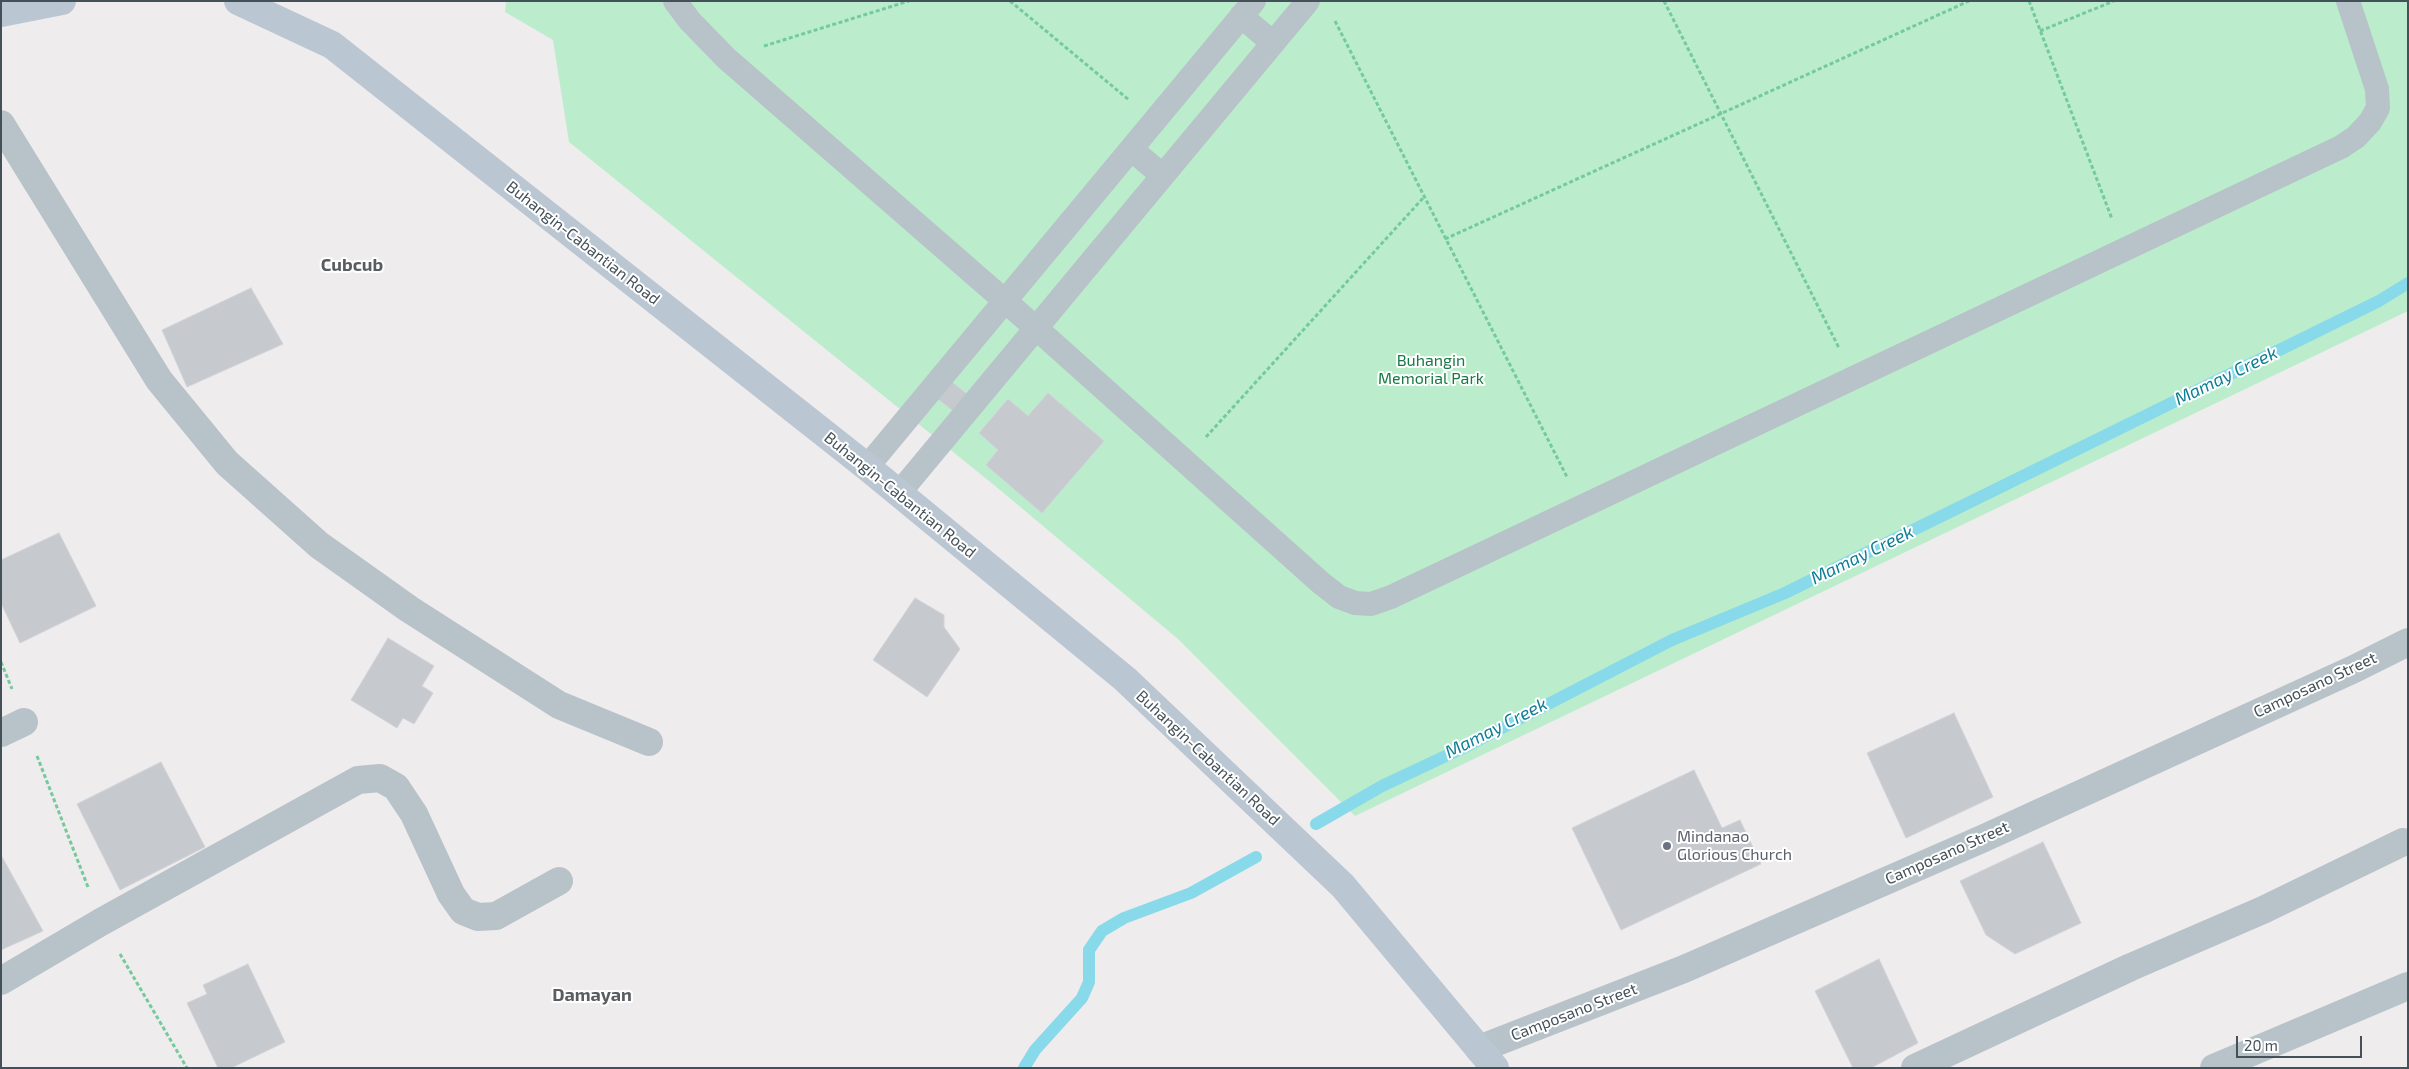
<!DOCTYPE html>
<html>
<head>
<meta charset="utf-8">
<style>
  body { margin:0 }
  #map { position:relative; width:2409px; height:1069px; overflow:hidden; background:#efeced; font-family:"Exo 2",sans-serif }
  canvas { display:block }
  .frame { position:absolute; inset:0; border:2px solid #455159; pointer-events:none }
  .scale { position:absolute; left:2236px; top:1036px; width:126px; height:22px; box-sizing:border-box; border:2px solid #455159; border-top:0; padding-left:6px; font-size:15px; line-height:18px; white-space:nowrap; color:#455159; -webkit-text-stroke:4px #fff; paint-order:stroke }
</style>
</head>
<body>
<div id="map">
<canvas width="2409" height="1069"></canvas>
<div class="frame"></div>
<div class="scale">20 m</div>
</div>
<script>
const context = document.querySelector('canvas').getContext('2d');
context.lineJoin = 'round';
function paint(path, color) {
  context.fillStyle = color;
  context.fill(path, 'evenodd');
}
function shape(rows) {
  const path = new Path2D();
  for (const r of rows) {
    path.moveTo(r[0], r[1]);
    for (let i = 2; i < r.length; i += 2) path.lineTo(r[i], r[i + 1]);
  }
  return path;
}
function stroke(path, color, width, dash) {
  context.strokeStyle = color;
  context.lineWidth = width;
  context.lineCap = dash ? 'butt' : 'round';
  context.setLineDash(dash || []);
  context.stroke(path);
}
function label(font, color, halo, rows, align = 'center') {
  context.font = font + ' "Exo 2",sans-serif';
  context.lineWidth = 4;
  context.setLineDash([]);
  context.textBaseline = 'middle';
  context.strokeStyle = halo;
  context.fillStyle = color;
  for (const [text, x, y, turn = 0] of rows) {
    context.save();
    context.translate(x, y);
    context.rotate((+turn || 0) * Math.PI / 180);
    context.textAlign = isNaN(turn) ? turn : align;
    if (halo) context.strokeText(text, 0, 0);
    context.fillText(text, 0, 0);
    context.restore();
  }
}
const green = shape([
  [506,1,2408,1,2408,311,1355,816,1178,639,994,485,569,142,553,40,505,12]
]);
const stream = shape([
  [1316,824,1382,786,1467,746,1672,640,1785,593,2379,301,2408,283],
  [1024,1068,1035,1050,1082,998,1089,982,1089,950,1102,931,1124,918,1191,893,1256,857]
]);
const building = shape([
  [251,288,283,344,187,387,162,330,251,288],
  [952,382,967,394,953,411,938,399,952,382],
  [1048,393,1104,441,1042,513,986,465,998,450,979,433,1008,399,1028,416,1048,393],
  [59,533,96,606,20,643,1,603,1,560,59,533],
  [915,598,944,615,944,627,960,649,927,697,873,660,915,598],
  [388,638,434,666,422,686,433,693,414,724,403,718,397,728,351,700,388,638],
  [1954,713,1993,797,1906,838,1867,753,1954,713],
  [161,762,205,847,120,890,77,804,161,762],
  [1694,770,1722,828,1740,820,1761,864,1621,930,1572,828,1694,770],
  [2043,842,2081,923,2015,954,1986,935,1960,881,2043,842],
  [1,855,43,931,1,950,1,855],
  [1879,959,1918,1043,1871,1068,1853,1068,1815,991,1879,959],
  [248,964,285,1042,231,1068,218,1068,187,1003,207,994,203,985,248,964]
]);
const path = shape([
  [1010,1,1129,100],
  [1664,1,1839,348],
  [2029,1,2112,219],
  [1335,21,1567,477],
  [2040,31,2114,1],
  [764,46,909,1],
  [1445,239,1969,1],
  [1206,437,1424,197],
  [1,662,12,689],
  [37,756,88,887],
  [120,954,187,1068]
]);
const service = shape([
  [675,1,690,21,726,58,1036,328,1321,583,1339,597,1355,603,1371,604,1391,597,2341,147,2356,137,2370,122,2378,108,2377,89,2348,1],
  [1241,16,1273,43],
  [1131,149,1162,175],
  [867,467,1254,1],
  [899,493,1308,1]
]);
const minor = shape([
  [1,124,159,380,227,463,319,545,409,609,559,705,649,742],
  [1,733,24,722],
  [1,981,101,922,358,780,380,778,396,787,414,814,451,894,463,911,478,917,496,916,559,881],
  [1479,1049,1684,969,1982,839,2354,669,2408,642],
  [1915,1068,2131,967,2263,910,2403,842],
  [2214,1068,2408,986]
]);
const secondary = shape([
  [238,1,332,45,867,467,1125,679,1343,886,1495,1068],
  [1,13,62,1]
]);
const markers = [
  [1667,846,5,"#6b7280"]
];
const streetNames = [
  ["Buhangin-Cabantian Road",583,243,38],
  ["Buhangin-Cabantian Road",900,495,39],
  ["Camposano Street",2315,685,-25],
  ["Buhangin-Cabantian Road",1208,758,43],
  ["Camposano Street",1947,853,-24],
  ["Camposano Street",1574,1012,-21]
];
const parkNames = [
  ["Buhangin",1431,361],
  ["Memorial Park",1431,379]
];
const worshipNames = [
  ["Mindanao",1677,837],
  ["Glorious Church",1677,855]
];
const neighbourhoodNames = [
  ["Cubcub",352,265],
  ["Damayan",592,995]
];
const waterNames = [
  ["Mamay Creek",2226,376,-26],
  ["Mamay Creek",1862,555,-26],
  ["Mamay Creek",1496,728,-27]
];
paint(green, '#bbedcc');
stroke(stream, '#88d9e9', 12);
paint(building, '#c6cacf');
stroke(building, '#d1d3d8', 1);
stroke(path, '#74ca9c', 3, [4, 2.5]);
stroke(service, '#b8c2c9', 24);
stroke(minor, '#b8c2c9', 28);
stroke(secondary, '#bac6d1', 28);
for (const [x, y, r, color] of markers) {
  const dot = new Path2D();
  dot.arc(x, y, r, 0, 2 * Math.PI);
  context.fillStyle = color;
  context.fill(dot);
  stroke(dot, '#fff', 2);
}
label('16px', '#455159', '#fff', streetNames);
label('16px', '#187945', '#fff', parkNames);
label('16px', '#5b616d', '#fff', worshipNames, 'left');
label('bold 18px', '#595d61', '#fff', neighbourhoodNames);
label('italic 18px', '#0f7e94', '#fff', waterNames);
</script>
</body>
</html>
